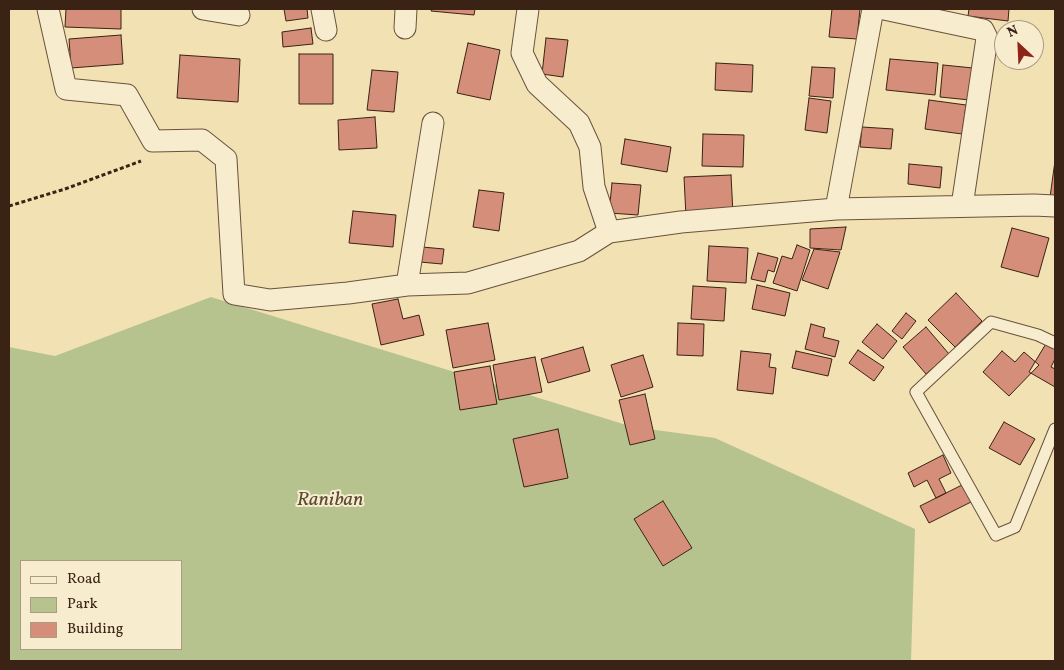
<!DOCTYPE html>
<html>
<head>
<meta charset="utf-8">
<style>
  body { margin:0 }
  #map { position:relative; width:1064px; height:670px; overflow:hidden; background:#f2e1b3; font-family:Vollkorn,serif }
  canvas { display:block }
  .frame { position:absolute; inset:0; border:10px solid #3a2215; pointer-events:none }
  .legend { position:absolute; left:20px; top:560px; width:162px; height:90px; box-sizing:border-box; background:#f7ecce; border:1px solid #ab9b84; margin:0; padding:6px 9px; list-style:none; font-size:15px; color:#3a2215 }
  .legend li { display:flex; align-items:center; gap:10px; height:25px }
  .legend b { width:25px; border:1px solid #ab9b84 }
  .north { position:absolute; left:994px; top:20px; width:50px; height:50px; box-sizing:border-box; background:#f7ecce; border:1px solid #ab9b84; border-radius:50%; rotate:335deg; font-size:14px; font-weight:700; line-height:20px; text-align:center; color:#3a2215 }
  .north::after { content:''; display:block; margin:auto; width:18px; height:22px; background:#8f2418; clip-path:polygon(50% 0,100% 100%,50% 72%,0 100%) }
</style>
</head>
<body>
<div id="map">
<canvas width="1064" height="670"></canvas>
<div class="frame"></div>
<ul class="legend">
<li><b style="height:6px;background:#f7ecce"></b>Road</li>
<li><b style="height:14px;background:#b7c38f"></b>Park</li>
<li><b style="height:14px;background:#d58e79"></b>Building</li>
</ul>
<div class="north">N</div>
</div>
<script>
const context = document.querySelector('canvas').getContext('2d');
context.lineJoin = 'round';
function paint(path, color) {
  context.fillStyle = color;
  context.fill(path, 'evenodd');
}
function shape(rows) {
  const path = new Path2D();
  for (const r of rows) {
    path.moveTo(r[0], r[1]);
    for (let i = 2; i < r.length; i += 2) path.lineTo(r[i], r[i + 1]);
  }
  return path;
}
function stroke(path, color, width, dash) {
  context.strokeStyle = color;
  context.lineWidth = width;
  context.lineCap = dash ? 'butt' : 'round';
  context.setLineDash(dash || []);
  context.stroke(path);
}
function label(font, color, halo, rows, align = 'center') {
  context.font = font + ' Vollkorn,serif';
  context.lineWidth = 4;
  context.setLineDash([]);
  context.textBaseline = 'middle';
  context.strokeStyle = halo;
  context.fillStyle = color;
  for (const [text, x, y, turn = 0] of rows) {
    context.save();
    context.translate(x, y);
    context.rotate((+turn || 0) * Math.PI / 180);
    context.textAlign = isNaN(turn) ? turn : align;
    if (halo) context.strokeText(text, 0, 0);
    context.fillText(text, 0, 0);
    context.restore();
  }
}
const green = shape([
  [211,297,633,427,715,438,915,529,911,661,9,661,9,347,55,356],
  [21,561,181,561,181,649,21,649]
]);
const building = shape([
  [66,9,121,9,121,29,65,27,66,9],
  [284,9,307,9,308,18,286,21,284,9],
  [432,9,475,9,474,15,431,11,432,9],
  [832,9,860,9,857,39,829,37,832,9],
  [969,9,1009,9,1008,21,968,16,969,9],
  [311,28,313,44,283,47,282,32,311,28],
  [121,35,123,64,71,68,69,39,121,35],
  [546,38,568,40,563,77,542,74,546,38],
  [468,43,500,50,490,100,457,93,468,43],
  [299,54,333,54,333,104,299,104,299,54],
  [180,55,240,59,238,102,177,98,180,55],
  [890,59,938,63,935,95,886,90,890,59],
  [716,63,753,65,752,92,715,90,716,63],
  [943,65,973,68,970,100,940,97,943,65],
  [812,67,835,68,833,98,809,96,812,67],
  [372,70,398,72,394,112,367,110,372,70],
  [809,98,831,101,827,133,805,130,809,98],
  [929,100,966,105,962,134,925,129,929,100],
  [375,117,377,148,339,150,338,120,375,117],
  [862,127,893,129,891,149,860,147,862,127],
  [703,134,744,135,743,167,702,166,703,134],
  [625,139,671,147,667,172,621,164,625,139],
  [1055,161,1055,198,1050,197,1055,161],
  [909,164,942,167,940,188,908,184,909,164],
  [731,175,733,214,686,217,684,177,731,175],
  [612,183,641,185,638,215,609,213,612,183],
  [479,190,504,193,499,231,473,227,479,190],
  [353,211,396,215,393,247,349,243,353,211],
  [846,227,841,250,810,248,810,229,846,227],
  [1012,228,1049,238,1038,277,1001,267,1012,228],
  [797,245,810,250,797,291,773,283,782,256,792,259,797,245],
  [709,246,748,248,746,283,707,281,709,246],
  [422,247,444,249,442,264,420,262,422,247],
  [814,249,840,252,828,289,802,280,814,249],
  [758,253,778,258,774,272,768,270,765,282,751,279,758,253],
  [757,285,790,293,785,316,752,309,757,285],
  [693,286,726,288,724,321,691,319,693,286],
  [956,293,982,321,955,347,928,320,956,293],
  [398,299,403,319,419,315,424,335,381,345,372,304,398,299],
  [906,313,916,321,902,339,892,331,906,313],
  [488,323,495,360,453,368,446,330,488,323],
  [678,323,704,324,703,356,677,355,678,323],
  [811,324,825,328,823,337,839,341,835,357,805,349,811,324],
  [877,324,897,341,883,359,862,342,877,324],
  [926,327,949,354,926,374,903,347,926,327],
  [1047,342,1055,347,1055,359,1051,367,1055,369,1055,387,1029,372,1047,342],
  [583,347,590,371,548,383,541,359,583,347],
  [858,350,884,367,874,381,849,363,858,350],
  [741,351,771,354,769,367,776,368,773,394,737,390,741,351],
  [796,351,832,359,828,376,792,368,796,351],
  [1002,351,1015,362,1024,352,1039,365,1009,396,983,372,1002,351],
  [643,355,653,387,621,397,611,365,643,355],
  [535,357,542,392,499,400,493,365,535,357],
  [490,366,497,404,460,410,454,372,490,366],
  [645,394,655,439,630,445,619,400,645,394],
  [1004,422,1035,439,1020,465,989,448,1004,422],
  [558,429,568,478,524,487,513,439,558,429],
  [943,455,951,473,939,479,946,493,936,498,927,480,914,487,908,473,943,455],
  [962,485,971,502,929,523,920,506,962,485],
  [663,501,692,548,663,566,634,519,663,501]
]);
const path = shape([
  [9,206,65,189,141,161]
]);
const lane = shape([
  [1055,343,1038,335,991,322,916,392,996,535,1015,527,1055,429]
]);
const street = shape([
  [48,9,66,89,127,95,153,141,202,140,226,159,234,294,270,300,348,293,407,285,468,283,579,251,609,232,681,222,836,209,1034,205,1055,206],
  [203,9,239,15],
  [322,9,326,30],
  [528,9,522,53,537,84,579,123,590,147,594,187,609,232],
  [884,9,983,30,987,38,962,206],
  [405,28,406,9],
  [836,209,873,9],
  [407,285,433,123]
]);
const parkNames = [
  ["Raniban",330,501]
];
paint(green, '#b7c38f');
paint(building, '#d58e79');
stroke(building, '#3a2215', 1);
stroke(lane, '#68523c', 13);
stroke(street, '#68523c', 23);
stroke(path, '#3a2215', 3, [4, 2.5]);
stroke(lane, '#f7ecce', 11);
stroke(street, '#f7ecce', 21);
label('italic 20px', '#594a34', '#f7ecce', parkNames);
</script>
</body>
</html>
